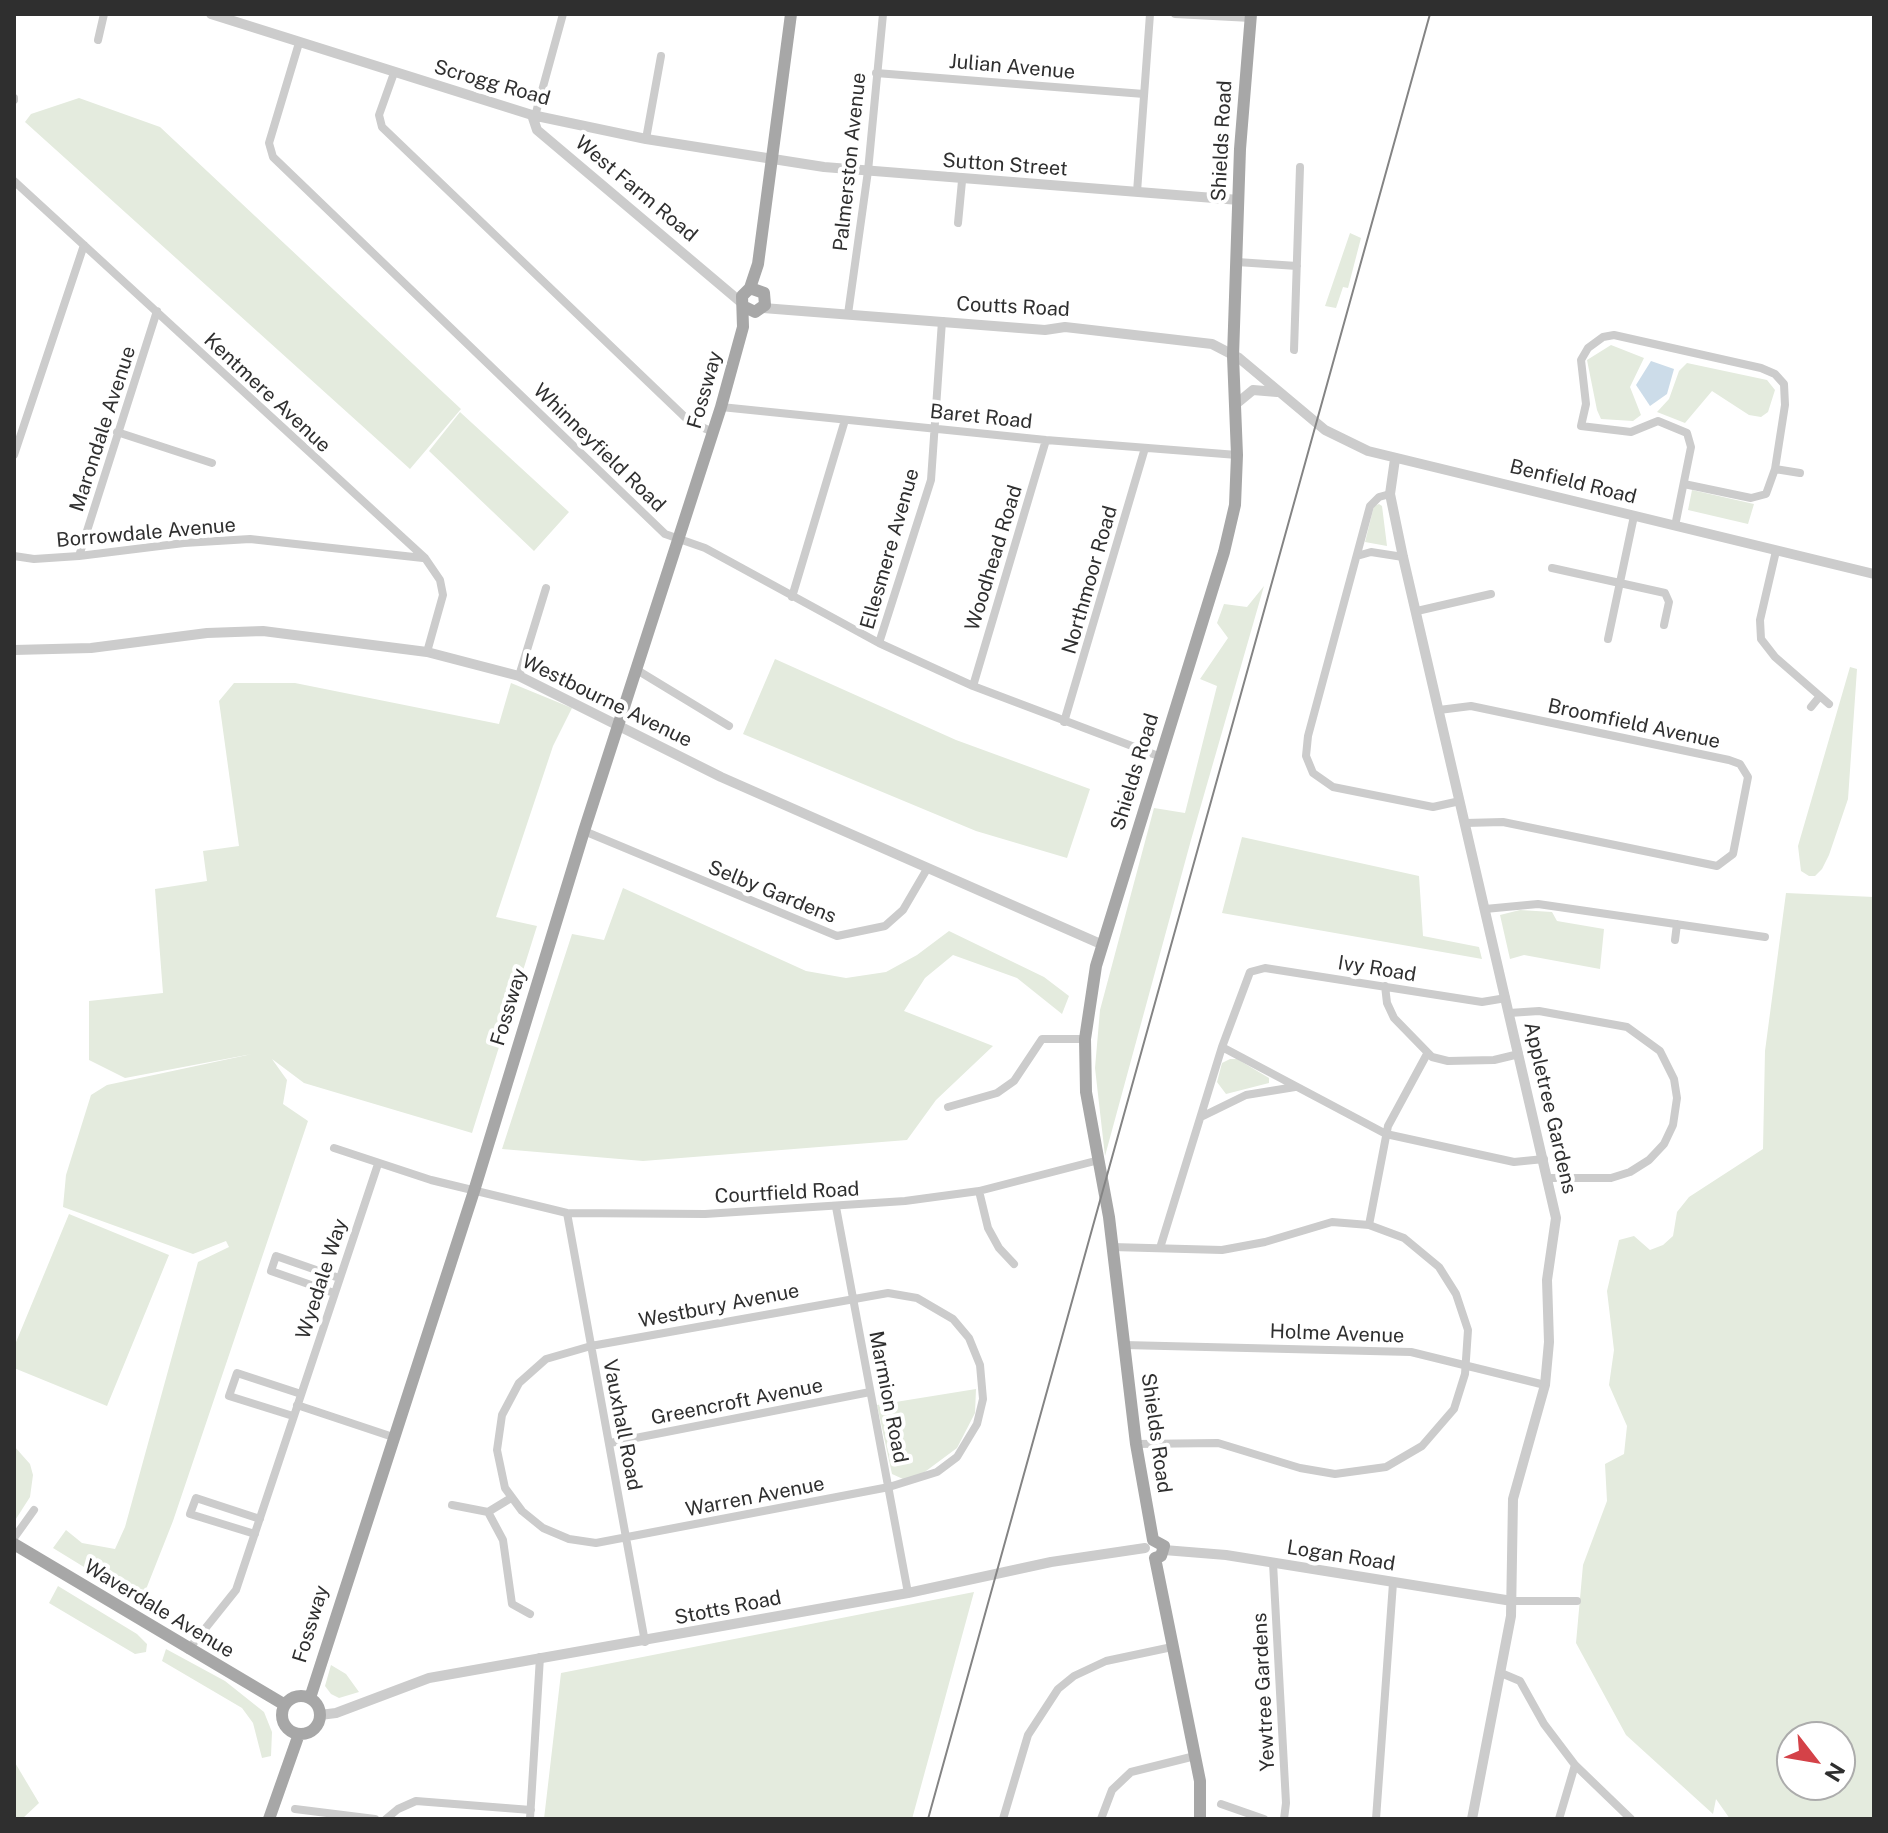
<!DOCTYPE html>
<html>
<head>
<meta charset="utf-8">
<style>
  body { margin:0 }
  #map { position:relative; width:1888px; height:1833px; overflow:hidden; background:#fff; font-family:"Public Sans",sans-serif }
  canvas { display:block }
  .frame { position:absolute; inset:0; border:16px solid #2f2f2f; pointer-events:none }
  .north { position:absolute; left:1776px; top:1721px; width:80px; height:80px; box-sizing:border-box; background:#fff; border:2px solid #acacac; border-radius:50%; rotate:121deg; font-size:22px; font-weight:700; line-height:32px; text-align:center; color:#2f2f2f }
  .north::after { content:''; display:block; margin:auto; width:28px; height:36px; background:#d44248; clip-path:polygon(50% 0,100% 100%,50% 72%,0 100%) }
</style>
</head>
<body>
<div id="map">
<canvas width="1888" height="1833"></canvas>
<div class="frame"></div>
<div class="north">N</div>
</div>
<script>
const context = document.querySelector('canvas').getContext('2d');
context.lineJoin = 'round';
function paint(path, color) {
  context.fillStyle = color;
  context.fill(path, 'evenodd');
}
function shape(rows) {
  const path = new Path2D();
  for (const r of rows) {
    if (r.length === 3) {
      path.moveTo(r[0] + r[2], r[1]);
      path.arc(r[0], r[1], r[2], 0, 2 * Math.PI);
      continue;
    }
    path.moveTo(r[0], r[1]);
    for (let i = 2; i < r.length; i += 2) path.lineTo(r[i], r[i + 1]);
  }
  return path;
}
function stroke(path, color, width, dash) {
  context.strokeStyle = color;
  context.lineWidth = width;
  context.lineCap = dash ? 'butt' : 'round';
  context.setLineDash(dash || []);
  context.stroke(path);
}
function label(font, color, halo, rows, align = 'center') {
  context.font = font + ' "Public Sans",sans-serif';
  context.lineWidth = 8;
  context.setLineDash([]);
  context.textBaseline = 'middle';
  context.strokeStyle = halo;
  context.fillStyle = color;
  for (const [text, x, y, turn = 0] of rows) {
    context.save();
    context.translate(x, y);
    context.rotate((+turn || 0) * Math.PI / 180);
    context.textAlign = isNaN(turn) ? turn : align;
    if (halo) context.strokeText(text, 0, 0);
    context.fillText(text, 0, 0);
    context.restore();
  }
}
const green = shape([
  [79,98,160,127,461,409,410,469,25,122,31,114],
  [1350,233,1361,238,1348,288,1343,287,1336,308,1325,306],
  [1611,345,1644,358,1630,387,1641,415,1633,421,1601,419,1597,410,1587,360],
  [1687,363,1767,380,1775,390,1768,412,1761,417,1749,415,1712,391,1685,423,1657,412,1669,399,1679,371],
  [460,412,569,512,534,551,429,451],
  [1692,490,1754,504,1748,524,1688,510],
  [1379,504,1382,506,1387,546,1365,542,1374,506],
  [1264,586,1191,840,1105,1156,1095,1068,1100,1010,1154,808,1185,813,1217,686,1200,679,1228,638,1217,623,1224,604,1247,607],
  [775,659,956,740,1090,789,1067,858,976,831,743,734],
  [1850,667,1857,669,1848,799,1829,855,1822,869,1815,876,1809,876,1801,871,1798,846],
  [234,683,295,683,499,724,511,683,572,708,553,746,496,917,537,926,472,1133,304,1083,272,1059,287,1080,283,1104,308,1121,173,1521,141,1602,53,1548,66,1530,82,1543,115,1549,125,1527,198,1262,229,1247,226,1241,193,1254,63,1207,66,1175,91,1095,107,1085,252,1054,125,1078,89,1060,89,1001,163,993,155,889,207,881,203,851,239,846,219,701],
  [1242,837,1419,876,1423,936,1479,947,1482,959,1222,913],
  [623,888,806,971,846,978,886,972,917,955,949,931,1044,977,1069,996,1062,1014,1017,978,953,955,925,978,904,1011,993,1046,936,1100,907,1140,643,1161,502,1149,572,934,604,940],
  [1786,893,1874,897,1874,1819,1730,1819,1716,1799,1713,1814,1626,1735,1576,1643,1583,1565,1607,1501,1605,1464,1624,1454,1627,1426,1609,1385,1614,1350,1607,1291,1619,1240,1634,1236,1650,1250,1663,1245,1673,1236,1677,1212,1689,1197,1763,1149,1765,1051],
  [1792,1737,1840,1737,1840,1785,1792,1785],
  [1520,910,1552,912,1557,921,1604,929,1600,969,1524,955,1510,959,1500,915],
  [1230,1059,1237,1059,1269,1078,1269,1083,1226,1094,1217,1082,1222,1063],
  [69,1214,169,1255,107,1406,14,1368,14,1347],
  [976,1389,975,1413,957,1448,922,1474,903,1479,892,1474,877,1405],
  [14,1446,30,1464,33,1475,30,1497,14,1522],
  [58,1586,137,1634,147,1644,146,1652,135,1654,49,1603],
  [974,1592,912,1819,544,1819,561,1673],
  [166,1649,225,1681,264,1712,272,1732,271,1756,262,1758,253,1723,242,1708,162,1661],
  [331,1665,346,1674,359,1692,339,1698,331,1694,325,1686],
  [14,1761,39,1803,22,1819,14,1819]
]);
const water = shape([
  [1651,361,1674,369,1667,394,1650,406,1636,385]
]);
const minor = shape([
  [1175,14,1251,18],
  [98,40,104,14],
  [299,43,269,143,273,157,665,534,705,548,879,643,973,686,1161,757],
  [394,73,379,115,382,127,690,422,713,432],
  [876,73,1144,94],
  [14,98,14,100],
  [535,116,563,14],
  [646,139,661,56],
  [14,181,425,558,440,580,443,595,427,652],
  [1137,192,1150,14],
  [958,223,962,181],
  [1237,262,1297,266],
  [848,314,868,171,883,14],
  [1294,350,1300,167],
  [721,407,1046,440,1237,455],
  [117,432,212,463],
  [14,455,84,245],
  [1775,469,1800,473],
  [1390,494,1379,497,1370,506,1308,736,1306,756,1313,773,1333,787,1433,807,1460,801],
  [1675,526,1691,447,1687,433,1658,421,1631,432,1581,426,1586,404,1581,360,1588,348,1603,337,1614,335,1761,368,1775,374,1784,384,1785,405,1775,469,1766,494,1751,498,1684,484],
  [1776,551,1760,620,1761,639,1775,657,1829,704],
  [14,556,34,559,79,556,184,543,250,539,423,558],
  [79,556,157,311],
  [1357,556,1371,552,1403,557],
  [1552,568,1665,593,1669,602,1664,625],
  [792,597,845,420],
  [1417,611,1491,594],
  [1608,639,1634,516],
  [879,643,931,480,942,321],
  [637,670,729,726],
  [519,676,546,588],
  [973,686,1046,440],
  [1811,707,1820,696],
  [1439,710,1471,706,1729,760,1740,764,1748,777,1733,854,1717,866,1503,822,1465,823],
  [1064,722,1145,448],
  [584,831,837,936,885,926,903,910,927,869],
  [1485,909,1538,904,1765,937],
  [1675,940,1677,924],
  [1385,986,1387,1003,1394,1018,1432,1057,1448,1061,1494,1060,1519,1054],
  [1509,1013,1539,1011,1627,1027,1660,1051,1674,1079,1677,1098,1673,1125,1664,1144,1649,1160,1630,1172,1611,1178,1548,1178],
  [1222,1047,1386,1134,1514,1162,1544,1159],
  [948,1107,997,1093,1014,1081,1042,1039,1085,1039],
  [1201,1117,1246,1095,1295,1087],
  [334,1148,431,1180,567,1213,705,1214,905,1201,979,1191,1099,1160],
  [979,1191,988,1228,999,1248,1014,1264],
  [836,1207,908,1593],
  [567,1213,645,1642],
  [1369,1225,1388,1126,1427,1054],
  [1112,1247,1222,1250,1265,1242,1332,1222,1369,1225,1404,1238,1439,1267,1456,1294,1468,1330,1465,1374,1454,1409,1422,1446,1386,1467,1335,1474,1300,1468,1218,1443,1136,1444],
  [1160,1248,1222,1047,1250,972,1265,968,1482,1002,1506,998],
  [334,1293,271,1271,276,1256,339,1278],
  [888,1293,917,1298,953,1319,969,1338,980,1365,983,1399,977,1424,957,1457,937,1472,889,1487,596,1543,569,1539,543,1528,522,1511,505,1488,497,1450,502,1415,519,1383,546,1359,591,1346,888,1293],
  [1124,1345,1411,1352,1545,1385],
  [297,1405,393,1437],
  [293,1416,229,1396,237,1373,301,1394],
  [610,1443,870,1392],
  [452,1505,488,1512,511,1498],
  [488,1512,503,1540,512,1604,530,1614],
  [255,1534,190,1514,196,1498,260,1519],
  [14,1538,34,1510],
  [1273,1563,1286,1803,1284,1819],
  [1512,1601,1577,1601],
  [188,1650,236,1590,378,1164],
  [1501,1673,1520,1681,1544,1724,1575,1765,1631,1819],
  [1221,1804,1264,1819],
  [295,1809,375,1819],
  [386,1819,398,1809,416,1801,531,1810],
  [530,1819,540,1657],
  [1003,1819,1028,1735,1058,1689,1074,1676,1106,1661,1172,1647],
  [1101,1819,1112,1790,1131,1772,1195,1756],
  [1376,1819,1393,1583],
  [1559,1819,1575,1765]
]);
const tertiary = shape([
  [211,14,532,115,646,139,824,167,1239,200],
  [532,115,537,130,743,304],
  [763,308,1045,330,1065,327,1212,344,1239,358,1325,430,1368,451,1874,574],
  [1236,404,1253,390,1277,392],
  [1395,459,1390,494,1403,557,1556,1218,1547,1280,1549,1342,1545,1385,1513,1499,1511,1616,1472,1819],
  [14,650,91,648,207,633,263,631,427,652,519,676,721,777,1103,945],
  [1164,1550,1226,1555,1512,1601],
  [320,1715,336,1713,429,1678,908,1593,1051,1562,1145,1548]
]);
const primary = shape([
  [745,307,755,312,765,305,764,293,750,288],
  [1153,1540,1136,1444,1109,1217,1086,1092,1085,1039,1096,966,1224,552,1235,505,1237,455,1233,356,1240,149,1251,14],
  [1153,1540,1164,1546,1161,1556,1155,1558],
  [14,1544,285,1705],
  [1155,1558,1200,1781,1200,1819],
  [301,1715,19],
  [310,1698,474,1191,584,831,721,407,743,327,742,296,750,288,758,264,791,14],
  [269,1819,299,1734]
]);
const tram = shape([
  [928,1819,1430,14]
]);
const streetNames = [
  ["Julian Avenue",1012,67,5],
  ["Scrogg Road",492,83,16],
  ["Shields Road",1222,141,-87],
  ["Palmerston Avenue",850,162,-84],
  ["Sutton Street",1005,165,4],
  ["West Farm Road",636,189,40],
  ["Coutts Road",1013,307,3],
  ["Fossway",705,390,-74],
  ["Kentmere Avenue",267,393,43],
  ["Baret Road",981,417,6],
  ["Marondale Avenue",103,429,-72],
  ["Whinneyfield Road",599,448,44],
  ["Benfield Road",1573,482,14],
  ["Borrowdale Avenue",146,533,-5],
  ["Ellesmere Avenue",890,549,-74],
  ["Woodhead Road",994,558,-73],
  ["Northmoor Road",1090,580,-74],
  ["Westbourne Avenue",607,701,26],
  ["Broomfield Avenue",1634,724,12],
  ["Shields Road",1135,772,-73],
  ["Selby Gardens",772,892,22],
  ["Ivy Road",1377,969,9],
  ["Fossway",509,1007,-73],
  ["Appletree Gardens",1550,1108,77],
  ["Courtfield Road",787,1193,-3],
  ["Wyedale Way",322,1279,-72],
  ["Westbury Avenue",719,1306,-11],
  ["Holme Avenue",1337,1334,2],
  ["Marmion Road",888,1397,79],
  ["Greencroft Avenue",737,1402,-11],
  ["Vauxhall Road",622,1425,79],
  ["Shields Road",1156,1433,82],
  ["Warren Avenue",755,1497,-11],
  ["Logan Road",1341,1556,9],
  ["Stotts Road",728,1608,-11],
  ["Waverdale Avenue",159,1609,31],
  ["Fossway",311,1624,-73],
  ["Yewtree Gardens",1264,1692,-93]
];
paint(green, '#e4ebde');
paint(water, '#ccdce9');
stroke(minor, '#ccc', 8);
stroke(tertiary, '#ccc', 10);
stroke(primary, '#a7a7a7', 12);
stroke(tram, '#848484', 2);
label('20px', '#2f2f2f', '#fff', streetNames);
</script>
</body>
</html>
